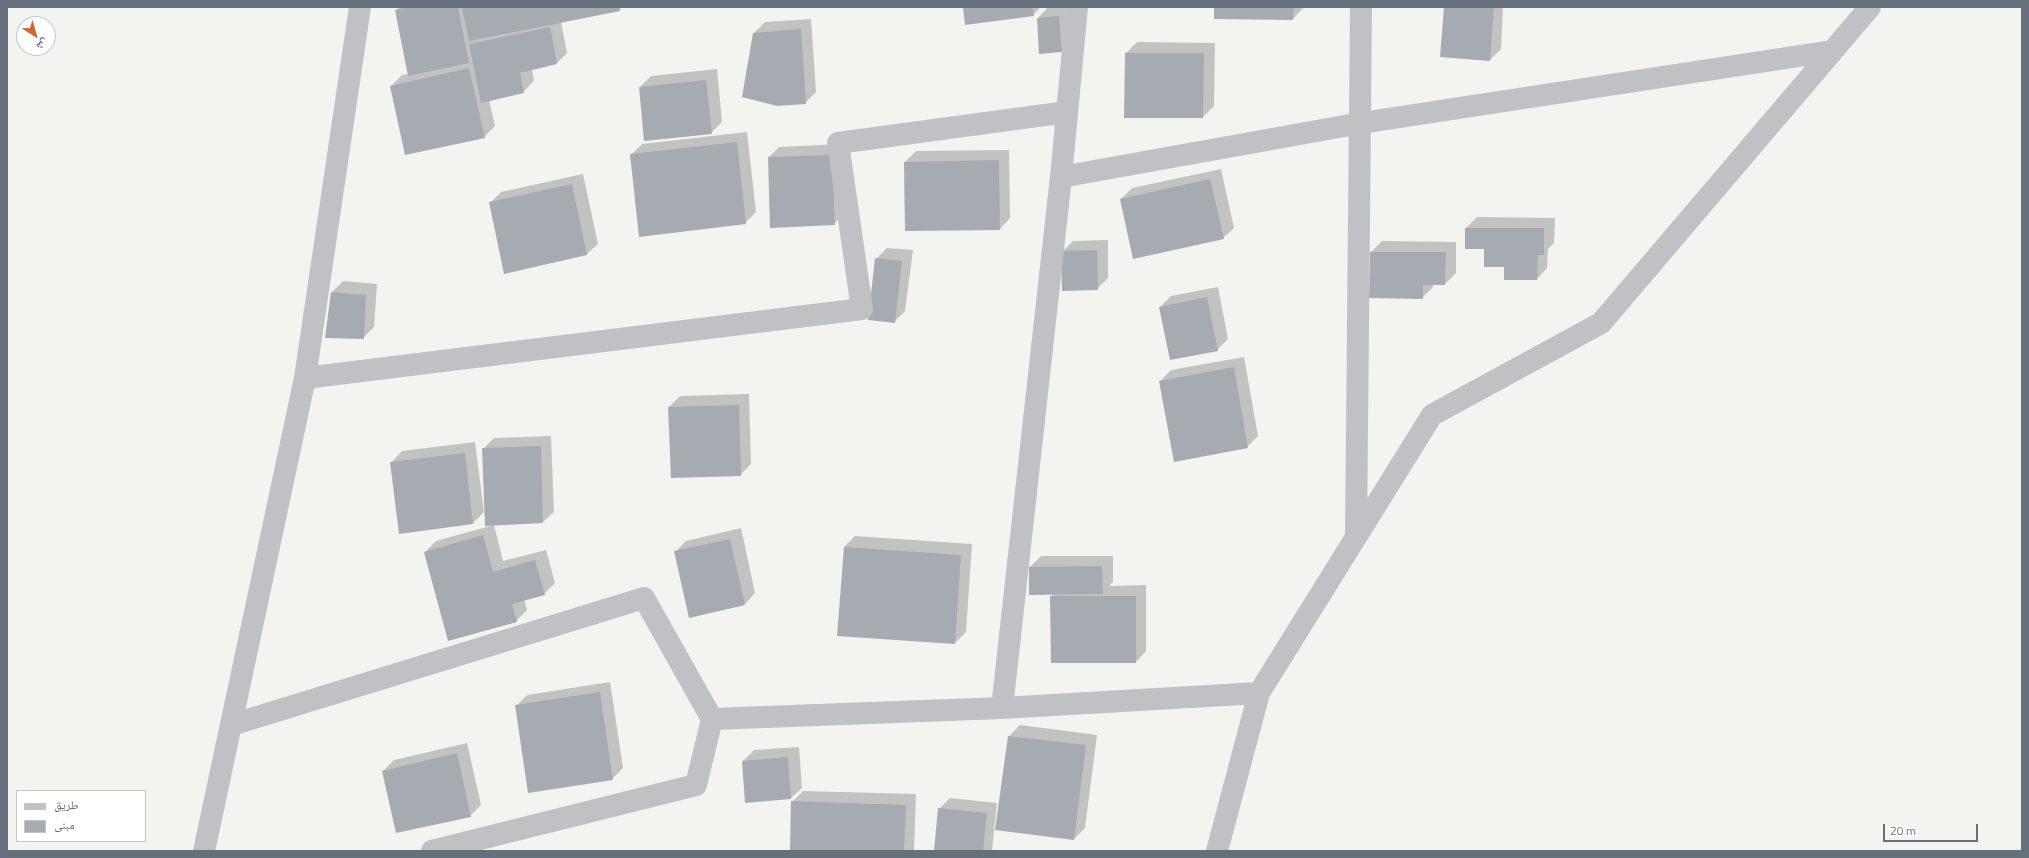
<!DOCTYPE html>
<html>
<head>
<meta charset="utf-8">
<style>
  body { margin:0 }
  #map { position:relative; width:2029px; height:858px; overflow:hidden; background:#f3f3f0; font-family:"Titillium Web","Noto Naskh Arabic",sans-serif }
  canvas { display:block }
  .frame { position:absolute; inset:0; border:8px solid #66707d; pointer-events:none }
  .legend { position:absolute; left:16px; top:790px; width:130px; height:52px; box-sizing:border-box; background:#fff; border:1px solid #c2c6cb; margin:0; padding:5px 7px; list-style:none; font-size:12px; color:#66707d }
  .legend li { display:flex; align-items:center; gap:8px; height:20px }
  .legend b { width:20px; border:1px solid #c2c6cb }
  .north { position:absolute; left:16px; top:16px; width:40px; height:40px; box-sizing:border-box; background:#fff; border:1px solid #c2c6cb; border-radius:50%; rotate:143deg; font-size:11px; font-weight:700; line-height:16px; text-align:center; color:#66707d }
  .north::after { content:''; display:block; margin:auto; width:14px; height:18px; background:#cc6937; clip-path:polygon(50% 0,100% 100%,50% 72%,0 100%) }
  .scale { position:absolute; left:1883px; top:824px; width:95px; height:18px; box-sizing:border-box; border:2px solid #66707d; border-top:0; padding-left:5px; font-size:12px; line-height:14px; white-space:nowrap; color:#66707d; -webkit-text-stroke:3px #fff; paint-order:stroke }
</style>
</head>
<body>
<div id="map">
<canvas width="2029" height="858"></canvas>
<div class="frame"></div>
<ul class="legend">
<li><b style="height:5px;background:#bfc1c4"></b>طريق</li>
<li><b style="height:11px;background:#a6abb1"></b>مبنى</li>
</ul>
<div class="north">ش</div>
<div class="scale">20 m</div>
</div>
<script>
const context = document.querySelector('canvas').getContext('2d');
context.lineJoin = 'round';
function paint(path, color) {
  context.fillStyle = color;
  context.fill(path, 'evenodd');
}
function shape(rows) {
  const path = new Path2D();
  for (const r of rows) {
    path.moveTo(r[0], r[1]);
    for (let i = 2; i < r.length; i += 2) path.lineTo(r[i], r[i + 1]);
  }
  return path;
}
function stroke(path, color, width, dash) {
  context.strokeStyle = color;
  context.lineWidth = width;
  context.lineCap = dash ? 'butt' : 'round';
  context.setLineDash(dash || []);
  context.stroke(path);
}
const shadow = shape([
  [399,7,623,7,619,10,561,22,567,53,557,63,532,69,534,81,523,92,489,100,495,126,484,137,391,86,402,75,409,74,396,11],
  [964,7,1041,7,1033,15],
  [1048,7,1070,7,1072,40,1061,51,1038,18],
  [1215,7,1304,7,1293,19],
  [1445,7,1503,7,1501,49,1490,60],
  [811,19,816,92,805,103,754,33,765,22],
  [1137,42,1215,43,1214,106,1203,117,1126,53],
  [717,69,722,122,711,133,640,87,651,76],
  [747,132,756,212,745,223,631,155,642,144],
  [843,144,845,213,834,224,769,157,779,147],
  [1009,150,1010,218,1000,229,905,162,916,151],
  [1221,169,1234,228,1223,238,1121,199,1132,188],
  [583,174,598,244,587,254,490,203,501,192],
  [1477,217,1555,218,1554,243,1548,249,1547,268,1537,279,1505,266,1466,228],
  [1108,240,1108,278,1097,289,1062,252,1073,241],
  [1382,241,1456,242,1456,273,1445,284,1433,284,1433,287,1422,298,1371,252],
  [887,248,913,250,905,311,894,322,876,259],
  [343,281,377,284,374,327,363,338,332,292],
  [1218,287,1228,339,1217,350,1160,307,1171,296],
  [1244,357,1258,436,1247,447,1160,381,1171,370],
  [749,394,751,464,740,475,669,407,680,396],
  [551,436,554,512,543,522,486,525,483,449,494,438],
  [475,442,484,512,473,523,392,462,402,451],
  [494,525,503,561,546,550,555,583,544,594,524,599,527,610,516,621,425,552,436,541],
  [741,528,755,593,745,604,675,552,686,541],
  [855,536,972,544,966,632,955,643,844,547],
  [1041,556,1113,556,1113,582,1109,586,1146,585,1146,651,1136,662,1051,597,1055,593,1030,567],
  [610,682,623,768,612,779,516,706,527,695],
  [1020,725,1097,735,1085,828,1074,839,996,829,1009,736],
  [467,743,481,805,470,816,383,771,394,760],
  [799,747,802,788,791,798,743,761,754,750],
  [803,791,916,794,914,851,791,851,792,802],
  [950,798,997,803,992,851,935,851,939,809]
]);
const building = shape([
  [411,7,458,7,469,63,408,76,395,10],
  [462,7,619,7,620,11,469,41],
  [963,7,1032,7,1034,16,965,25],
  [1214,7,1294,7,1293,20,1214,19],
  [1444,7,1494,7,1490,61,1440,57],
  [1059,16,1062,52,1039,54,1037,18],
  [550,27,557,64,520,73,524,93,481,103,469,44],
  [801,29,806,104,777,106,742,97,753,33],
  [1125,53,1204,53,1203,118,1124,118],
  [469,68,485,138,405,155,390,86],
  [706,80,712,134,644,141,639,87],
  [737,142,746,224,639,237,630,154],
  [832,155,835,225,770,228,768,157],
  [999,160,1000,230,905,231,904,162],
  [1210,179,1224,239,1133,259,1120,199],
  [572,184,587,255,504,274,489,202],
  [1465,228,1544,228,1544,255,1538,255,1537,280,1504,280,1504,267,1484,267,1484,249,1465,249],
  [1097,250,1098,290,1062,291,1061,251],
  [1370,252,1446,252,1445,285,1423,285,1423,299,1369,298],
  [875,258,902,261,895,323,868,320],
  [331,292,366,295,364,339,325,338],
  [1207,297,1218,351,1170,360,1159,307],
  [1234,367,1248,448,1174,462,1159,381],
  [739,405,741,476,671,478,668,407],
  [541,446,543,523,485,526,482,448],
  [465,453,473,524,399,534,390,462],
  [483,535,493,572,535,560,545,595,512,604,517,622,448,641,424,552],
  [730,539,745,605,689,618,674,551],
  [844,547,961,555,955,644,837,636],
  [1102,566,1103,594,1029,595,1029,567],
  [1050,596,1136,596,1136,663,1051,663],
  [600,692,613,780,528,793,515,705],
  [1008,736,1086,745,1074,840,995,830],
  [457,753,471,817,396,833,382,771],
  [788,757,791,799,745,803,742,761],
  [791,801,906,805,904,851,790,851],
  [938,808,987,813,983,851,934,851]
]);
const street = shape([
  [1061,177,1361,123,1832,51],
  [305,378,862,309,838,143,1067,112],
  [1356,536,1361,7],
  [1002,708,1061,177,1077,7],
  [712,719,1002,708,1259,693],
  [231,725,644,598,712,719,696,785,432,851],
  [204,851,305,378,360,7],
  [1217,851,1259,693,1432,415,1601,323,1870,7]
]);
paint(shadow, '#0003');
paint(building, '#a6abb1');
stroke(street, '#bfc1c4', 22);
</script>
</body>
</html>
